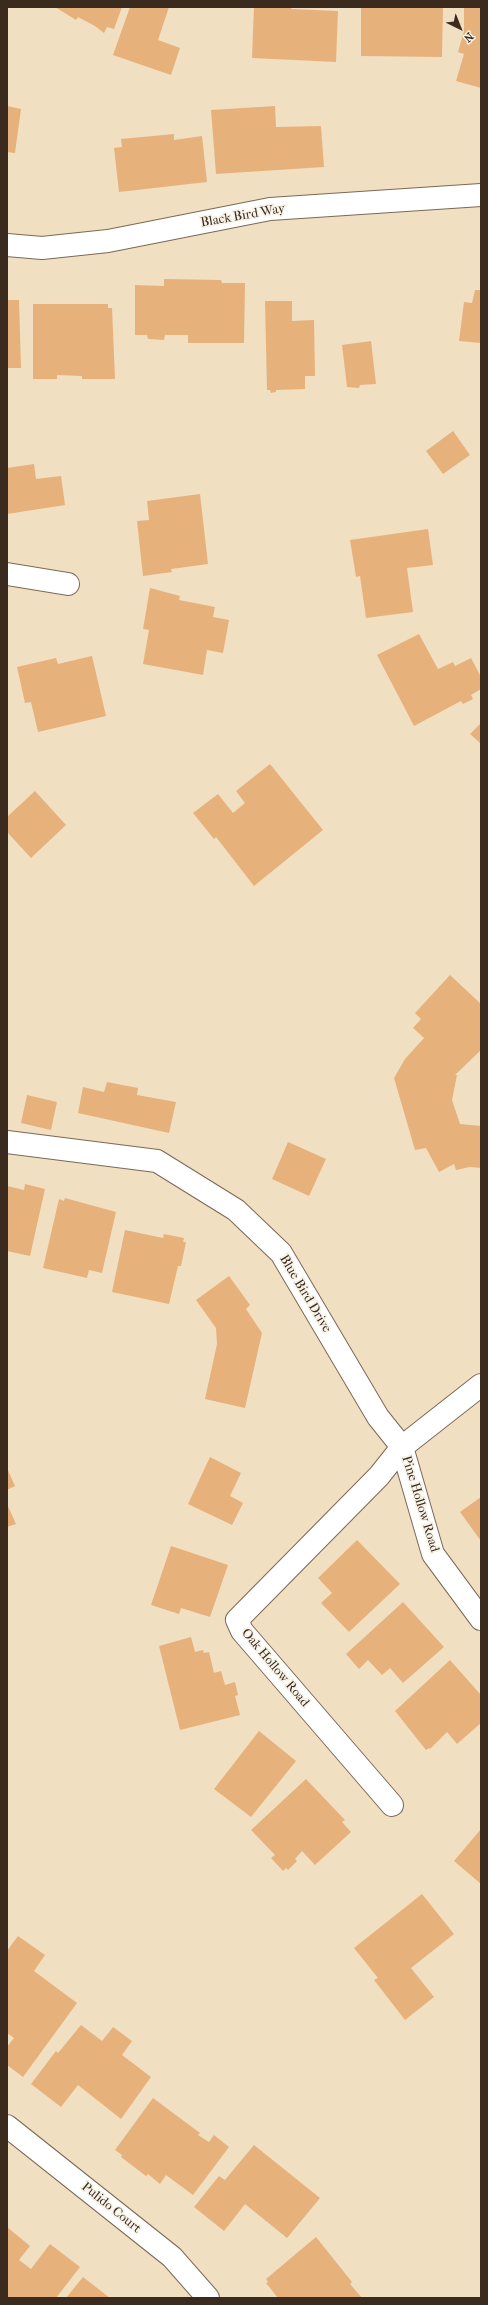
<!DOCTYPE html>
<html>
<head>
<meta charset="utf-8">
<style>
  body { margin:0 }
  #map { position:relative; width:488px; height:2305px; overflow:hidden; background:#f1dfc2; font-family:"IM FELL French Canon",serif }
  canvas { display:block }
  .frame { position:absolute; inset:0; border:8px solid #3b2a1e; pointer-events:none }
  .north { position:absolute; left:440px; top:8px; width:40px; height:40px; -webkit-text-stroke:3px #f7f3e8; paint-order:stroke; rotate:137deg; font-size:11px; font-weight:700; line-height:16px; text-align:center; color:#3b2a1e }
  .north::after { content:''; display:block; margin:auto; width:14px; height:18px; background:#3b2a1e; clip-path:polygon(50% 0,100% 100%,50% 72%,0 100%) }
</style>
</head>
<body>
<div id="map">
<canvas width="488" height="2305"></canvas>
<div class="frame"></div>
<div class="north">N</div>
</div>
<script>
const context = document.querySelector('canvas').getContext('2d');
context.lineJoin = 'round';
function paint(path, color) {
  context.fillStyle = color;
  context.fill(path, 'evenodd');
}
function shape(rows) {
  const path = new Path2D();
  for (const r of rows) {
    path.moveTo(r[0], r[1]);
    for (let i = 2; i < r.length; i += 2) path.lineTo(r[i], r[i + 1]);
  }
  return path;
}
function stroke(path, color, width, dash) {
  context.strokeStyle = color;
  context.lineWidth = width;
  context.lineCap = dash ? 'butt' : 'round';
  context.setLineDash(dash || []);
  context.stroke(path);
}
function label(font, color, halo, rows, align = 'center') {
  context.font = font + ' "IM FELL French Canon",serif';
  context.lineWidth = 3.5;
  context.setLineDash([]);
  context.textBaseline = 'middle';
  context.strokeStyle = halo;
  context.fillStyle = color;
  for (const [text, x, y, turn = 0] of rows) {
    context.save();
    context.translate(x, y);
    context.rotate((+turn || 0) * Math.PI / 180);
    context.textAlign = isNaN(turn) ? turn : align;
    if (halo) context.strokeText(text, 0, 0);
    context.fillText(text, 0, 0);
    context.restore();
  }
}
const building = shape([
  [55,7,122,7,114,29,107,27,104,33,95,26,78,17,76,20],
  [130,7,169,7,158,40,180,48,171,75,113,55],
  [254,7,292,7,291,9,338,11,336,62,252,58],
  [361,7,443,7,442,57,361,56],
  [464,7,481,7,481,88,456,81,464,54,458,52,464,31],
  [7,106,21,109,15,153,7,152],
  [275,106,276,127,321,126,324,167,216,174,211,110],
  [174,134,174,140,202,136,207,182,119,192,114,148,122,147,121,139],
  [164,279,221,280,222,283,245,283,244,343,188,343,188,335,165,335,164,340,148,339,147,335,135,335,135,285,164,286],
  [475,290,481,290,481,343,459,341,464,302,472,303],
  [7,300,19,300,21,368,7,368],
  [265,301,292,301,292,321,314,320,315,376,305,376,305,389,276,390,276,392,271,393,270,390,267,390],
  [33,304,108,304,108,308,112,308,115,379,82,379,82,376,57,375,57,379,33,379],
  [371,341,376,384,360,385,359,388,347,387,342,345],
  [453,431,470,455,443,474,426,451],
  [34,464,36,479,61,476,65,505,7,514,7,468],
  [200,494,208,564,171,569,172,572,143,576,137,521,149,520,147,501],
  [428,529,433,565,407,568,413,612,366,618,360,576,356,577,350,540],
  [150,588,180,596,179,600,215,607,213,617,229,620,223,653,207,650,203,675,143,664,149,630,143,629],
  [419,634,438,669,453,662,455,666,471,658,481,677,481,689,471,695,473,699,463,704,461,701,414,726,377,655],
  [92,656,106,716,38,732,31,702,25,703,17,667,56,658,58,664],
  [481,723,481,744,470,734],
  [270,764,323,830,254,886,216,837,214,839,193,813,218,794,233,813,245,803,236,791],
  [35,791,66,825,31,858,7,832,7,817],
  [450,975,481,1004,481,1050,455,1075,457,1075,452,1100,460,1124,481,1126,481,1168,470,1167,456,1170,454,1164,439,1172,426,1148,415,1150,394,1078,405,1059,424,1038,413,1028,421,1019,415,1013],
  [107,1082,138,1088,137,1095,176,1102,169,1133,78,1113,83,1087,104,1092],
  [27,1095,57,1102,51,1130,21,1123],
  [288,1142,326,1159,309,1196,272,1179],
  [25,1184,45,1189,30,1256,7,1251,7,1186,24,1190],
  [65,1198,116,1212,102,1273,89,1270,87,1278,43,1268,59,1199,64,1201],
  [125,1230,163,1238,164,1234,184,1238,183,1242,186,1242,181,1266,178,1266,169,1304,112,1292],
  [229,1276,250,1305,246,1309,262,1333,245,1408,205,1399,217,1344,216,1328,196,1300],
  [210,1457,241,1473,230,1496,243,1503,232,1525,188,1504],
  [7,1468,15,1486,7,1490],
  [481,1497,481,1541,460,1512],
  [7,1504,16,1524,7,1527],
  [357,1540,400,1584,349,1632,321,1603,332,1593,318,1578],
  [171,1546,228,1565,210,1617,181,1608,179,1614,151,1605],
  [403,1602,444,1647,403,1683,390,1668,382,1675,368,1660,359,1669,346,1654],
  [191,1637,195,1652,203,1650,204,1653,209,1652,214,1673,221,1671,225,1685,235,1682,238,1695,235,1696,240,1715,180,1730,159,1646],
  [450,1660,481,1695,481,1723,457,1744,447,1732,430,1749,429,1748,426,1750,395,1711],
  [259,1731,296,1761,251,1817,214,1789],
  [306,1779,345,1820,342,1822,351,1832,315,1865,302,1851,295,1859,297,1861,288,1870,286,1868,283,1871,271,1858,275,1855,251,1830],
  [481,1829,481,1884,454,1861],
  [422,1894,454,1934,411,1968,434,1997,405,2020,374,1980,378,1978,354,1948],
  [18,1936,45,1955,34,1971,77,2003,23,2077,7,2065,7,2047,14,2038,7,2033,7,1951],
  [81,2025,102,2041,113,2027,132,2041,122,2055,151,2077,121,2119,78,2085,61,2107,31,2084,56,2051,58,2053],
  [153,2098,200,2133,198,2135,209,2142,214,2135,229,2147,193,2195,166,2175,160,2184,148,2174,146,2176,121,2157,122,2155,115,2150],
  [254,2145,320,2198,287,2238,245,2204,224,2231,194,2207,219,2176,225,2180],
  [7,2227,30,2246,19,2260,31,2269,50,2244,80,2267,56,2298,7,2298],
  [316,2237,352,2282,350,2284,362,2298,278,2298,266,2283,268,2282,266,2279],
  [83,2277,110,2298,66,2298]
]);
const minor = shape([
  [7,245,42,248,108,241,270,209,481,195],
  [7,574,68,584],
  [7,1142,157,1161,236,1210,281,1253,378,1417,402,1447,481,1385],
  [402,1447,433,1554,481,1619],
  [392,1805,242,1631,237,1620,379,1476,402,1447],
  [7,2126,172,2257,208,2298]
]);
const streetNames = [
  ["Black Bird Way",243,216,-10],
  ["Blue Bird Drive",305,1294,59],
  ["Pine Hollow Road",420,1504,73],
  ["Oak Hollow Road",275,1668,50],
  ["Pulido Court",111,2208,39]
];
paint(building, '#e7b17c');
stroke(minor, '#7b6957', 24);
stroke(minor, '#fff', 22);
label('13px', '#3b2a1e', '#f7f3e8', streetNames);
</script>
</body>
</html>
